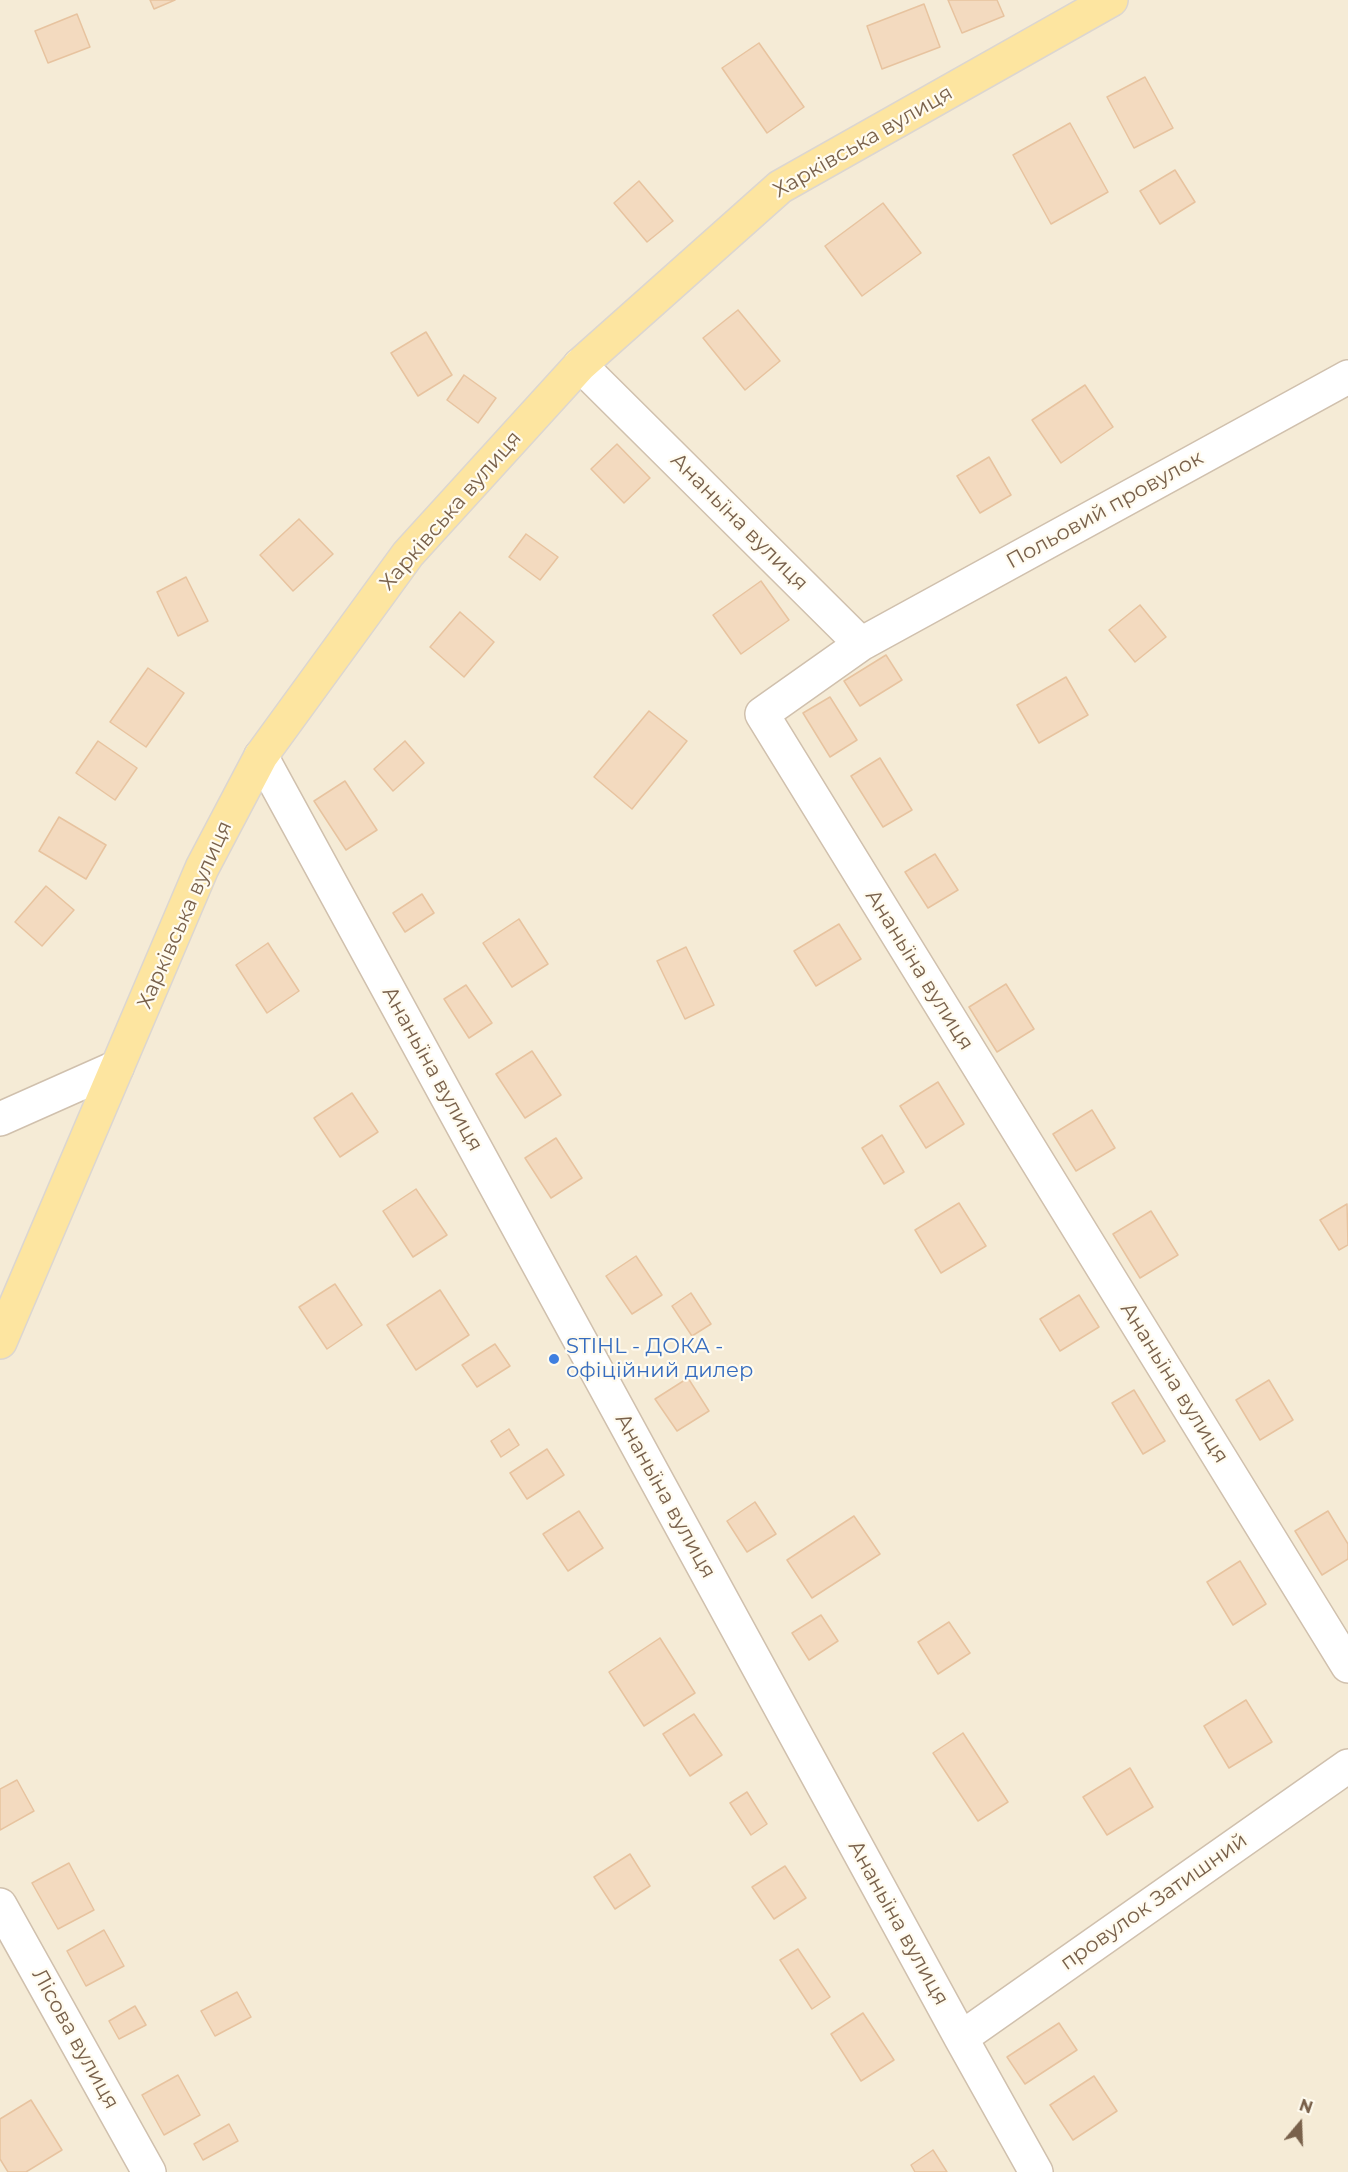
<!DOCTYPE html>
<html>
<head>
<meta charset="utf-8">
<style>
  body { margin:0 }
  #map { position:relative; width:1348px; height:2172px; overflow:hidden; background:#fdf7e8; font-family:Montserrat,sans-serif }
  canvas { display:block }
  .north { position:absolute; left:1270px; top:2094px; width:60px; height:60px; -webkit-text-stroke:4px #fffbef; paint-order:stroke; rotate:19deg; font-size:16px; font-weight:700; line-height:24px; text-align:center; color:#79614b }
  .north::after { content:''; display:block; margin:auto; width:21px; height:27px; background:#79614b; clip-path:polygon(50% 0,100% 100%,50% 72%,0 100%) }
</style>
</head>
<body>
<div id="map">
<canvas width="1348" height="2172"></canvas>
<div class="north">N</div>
</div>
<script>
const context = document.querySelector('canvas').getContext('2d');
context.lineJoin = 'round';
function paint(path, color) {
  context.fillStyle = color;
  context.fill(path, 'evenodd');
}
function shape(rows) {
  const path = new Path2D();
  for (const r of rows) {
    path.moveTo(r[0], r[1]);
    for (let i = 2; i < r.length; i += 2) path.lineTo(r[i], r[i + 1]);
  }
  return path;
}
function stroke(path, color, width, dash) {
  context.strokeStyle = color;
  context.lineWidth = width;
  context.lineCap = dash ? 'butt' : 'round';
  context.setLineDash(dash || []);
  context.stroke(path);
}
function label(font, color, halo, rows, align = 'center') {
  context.font = font + ' Montserrat,sans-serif';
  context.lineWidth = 4.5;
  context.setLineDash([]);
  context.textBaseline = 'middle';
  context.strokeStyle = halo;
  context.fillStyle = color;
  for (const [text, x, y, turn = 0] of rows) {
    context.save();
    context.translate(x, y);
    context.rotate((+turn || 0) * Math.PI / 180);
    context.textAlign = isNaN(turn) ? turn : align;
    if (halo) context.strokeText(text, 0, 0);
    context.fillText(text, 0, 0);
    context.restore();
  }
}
const residential = shape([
  [0,0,1348,0,1348,2172,0,2172]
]);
const building = shape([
  [150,0,175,0,154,9,150,0],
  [948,0,997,0,1004,16,962,33,948,0],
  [924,4,940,47,882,69,867,26,924,4],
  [77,14,90,47,48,63,35,31,77,14],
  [759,43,804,107,767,133,722,68,759,43],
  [1145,77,1173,128,1134,148,1107,97,1145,77],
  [1070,123,1108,192,1051,224,1013,155,1070,123],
  [1175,170,1195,202,1160,224,1140,191,1175,170],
  [639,181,673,221,647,242,614,203,639,181],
  [883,203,921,253,862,296,825,246,883,203],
  [738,310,780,361,745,390,703,338,738,310],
  [426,332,452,375,418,396,391,353,426,332],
  [464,375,496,398,478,423,447,400,464,375],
  [1085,385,1113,427,1061,463,1032,420,1085,385],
  [617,444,650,478,624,503,591,469,617,444],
  [989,457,1011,495,980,513,957,476,989,457],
  [299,519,333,554,293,591,260,555,299,519],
  [526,534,558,557,540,580,509,557,526,534],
  [186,577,208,621,178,636,157,592,186,577],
  [761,581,789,620,741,654,713,615,761,581],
  [1140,605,1166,637,1135,662,1109,630,1140,605],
  [460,612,494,642,464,677,430,647,460,612],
  [886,655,902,680,860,706,844,681,886,655],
  [148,668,184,693,146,747,110,722,148,668],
  [1066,677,1088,715,1039,743,1017,705,1066,677],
  [830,697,857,740,830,757,803,713,830,697],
  [649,711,687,741,632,809,594,777,649,711],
  [98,741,137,768,115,800,76,773,98,741],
  [405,741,424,763,393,791,374,769,405,741],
  [880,758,912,810,883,827,851,776,880,758],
  [345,781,377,830,346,850,314,801,345,781],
  [59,817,106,845,86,879,39,851,59,817],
  [935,854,958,890,928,908,905,872,935,854],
  [46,886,74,910,42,946,15,922,46,886],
  [422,894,434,913,405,932,393,913,422,894],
  [519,919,548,964,512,987,483,943,519,919],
  [839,924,861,959,816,986,794,951,839,924],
  [268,943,299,991,267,1013,236,965,268,943],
  [686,947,714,1005,685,1019,657,961,686,947],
  [1006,984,1034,1029,997,1052,969,1007,1006,984],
  [466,985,492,1023,469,1038,444,999,466,985],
  [532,1051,561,1095,525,1118,496,1074,532,1051],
  [938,1082,964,1124,926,1148,900,1106,938,1082],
  [352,1093,378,1132,340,1157,314,1118,352,1093],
  [1092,1110,1115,1148,1076,1171,1053,1134,1092,1110],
  [882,1135,904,1172,884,1184,862,1148,882,1135],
  [556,1138,582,1178,551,1198,525,1158,556,1138],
  [416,1189,447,1235,413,1257,383,1211,416,1189],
  [959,1203,986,1246,941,1273,915,1230,959,1203],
  [1347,1204,1348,1245,1339,1250,1320,1220,1347,1204],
  [1151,1211,1178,1255,1140,1278,1113,1234,1151,1211],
  [636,1256,662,1295,632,1314,606,1276,636,1256],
  [335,1284,362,1325,327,1349,299,1307,335,1284],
  [440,1290,469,1335,416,1370,387,1325,440,1290],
  [691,1293,711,1324,692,1336,672,1306,691,1293],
  [1079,1295,1099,1327,1060,1351,1040,1319,1079,1295],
  [495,1344,510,1366,477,1387,462,1365,495,1344],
  [688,1378,709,1411,677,1431,655,1399,688,1378],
  [1269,1380,1293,1420,1260,1440,1236,1400,1269,1380],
  [1134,1390,1165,1441,1143,1454,1112,1403,1134,1390],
  [509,1429,519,1445,501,1457,491,1441,509,1429],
  [547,1449,564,1475,527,1499,510,1473,547,1449],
  [755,1502,776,1534,747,1552,727,1521,755,1502],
  [579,1511,603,1548,568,1571,543,1534,579,1511],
  [1328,1511,1348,1544,1348,1559,1322,1575,1295,1531,1328,1511],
  [854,1516,880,1554,812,1598,787,1560,854,1516],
  [1240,1561,1266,1604,1233,1625,1207,1582,1240,1561],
  [821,1615,838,1641,809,1660,792,1633,821,1615],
  [949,1622,970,1653,938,1674,918,1642,949,1622],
  [660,1638,695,1693,644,1726,609,1672,660,1638],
  [1246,1700,1272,1742,1229,1768,1204,1726,1246,1700],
  [694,1714,722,1755,690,1776,663,1734,694,1714],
  [963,1733,1008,1802,978,1821,933,1753,963,1733],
  [1130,1768,1153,1807,1107,1835,1083,1797,1130,1768],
  [17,1780,34,1811,0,1830,0,1789,17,1780],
  [747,1792,767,1824,751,1835,730,1803,747,1792],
  [630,1854,650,1886,615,1909,594,1877,630,1854],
  [69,1863,94,1910,58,1929,32,1883,69,1863],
  [785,1866,806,1898,774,1919,752,1887,785,1866],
  [104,1930,124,1966,86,1986,67,1951,104,1930],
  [798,1949,830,1997,812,2009,780,1960,798,1949],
  [237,1992,251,2017,215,2036,201,2011,237,1992],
  [135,2006,146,2025,119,2039,109,2021,135,2006],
  [863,2013,894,2060,861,2081,831,2034,863,2013],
  [1059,2023,1077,2050,1025,2084,1007,2057,1059,2023],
  [178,2075,200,2115,164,2135,142,2095,178,2075],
  [1094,2076,1117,2111,1073,2140,1050,2105,1094,2076],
  [31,2100,62,2150,26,2172,8,2172,0,2159,0,2119,31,2100],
  [229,2124,238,2141,203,2160,194,2144,229,2124],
  [933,2150,947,2172,915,2172,911,2165,933,2150]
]);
const minor = shape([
  [580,365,861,644,762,714,1348,1666],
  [861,644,1348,377],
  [261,756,961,2038,1036,2172],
  [0,1119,117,1067],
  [0,1905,149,2172],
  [961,2038,1348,1766]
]);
const major = shape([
  [0,1342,202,868,261,756,408,554,580,365,780,187,1111,0]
]);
const markers = [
  [554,1359,6,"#3f7fe0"]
];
const streetNames = [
  ["Харківська вулиця",863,142,-30],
  ["Польовий провулок",1105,510,-29],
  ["Харківська вулиця",451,511,-49],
  ["Ананьїна вулиця",739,522,45],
  ["Харківська вулиця",185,915,-66],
  ["Ананьїна вулиця",919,970,58],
  ["Ананьїна вулиця",432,1069,61],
  ["Ананьїна вулиця",1174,1383,58],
  ["Ананьїна вулиця",665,1496,61],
  ["провулок Затишний",1154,1902,-35],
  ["Ананьїна вулиця",898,1923,61],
  ["Лісова вулиця",75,2039,61]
];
const shopNames = [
  ["STIHL - ДОКА -",566,1347],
  ["офіційний дилер",566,1371]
];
paint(residential, '#f5ebd6');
paint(building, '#f3dabf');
stroke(building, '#e7c39f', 1.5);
stroke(minor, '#d0c0ad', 36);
stroke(major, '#dcd6d0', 36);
stroke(minor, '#fff', 33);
stroke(major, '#fde5a0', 33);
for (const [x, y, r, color] of markers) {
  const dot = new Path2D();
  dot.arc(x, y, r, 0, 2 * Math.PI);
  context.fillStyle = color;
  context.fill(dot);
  stroke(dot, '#fffbef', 2);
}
label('21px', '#79614b', '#fffbef', streetNames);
label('21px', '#366cbe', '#fffbef', shopNames, 'left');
</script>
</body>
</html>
